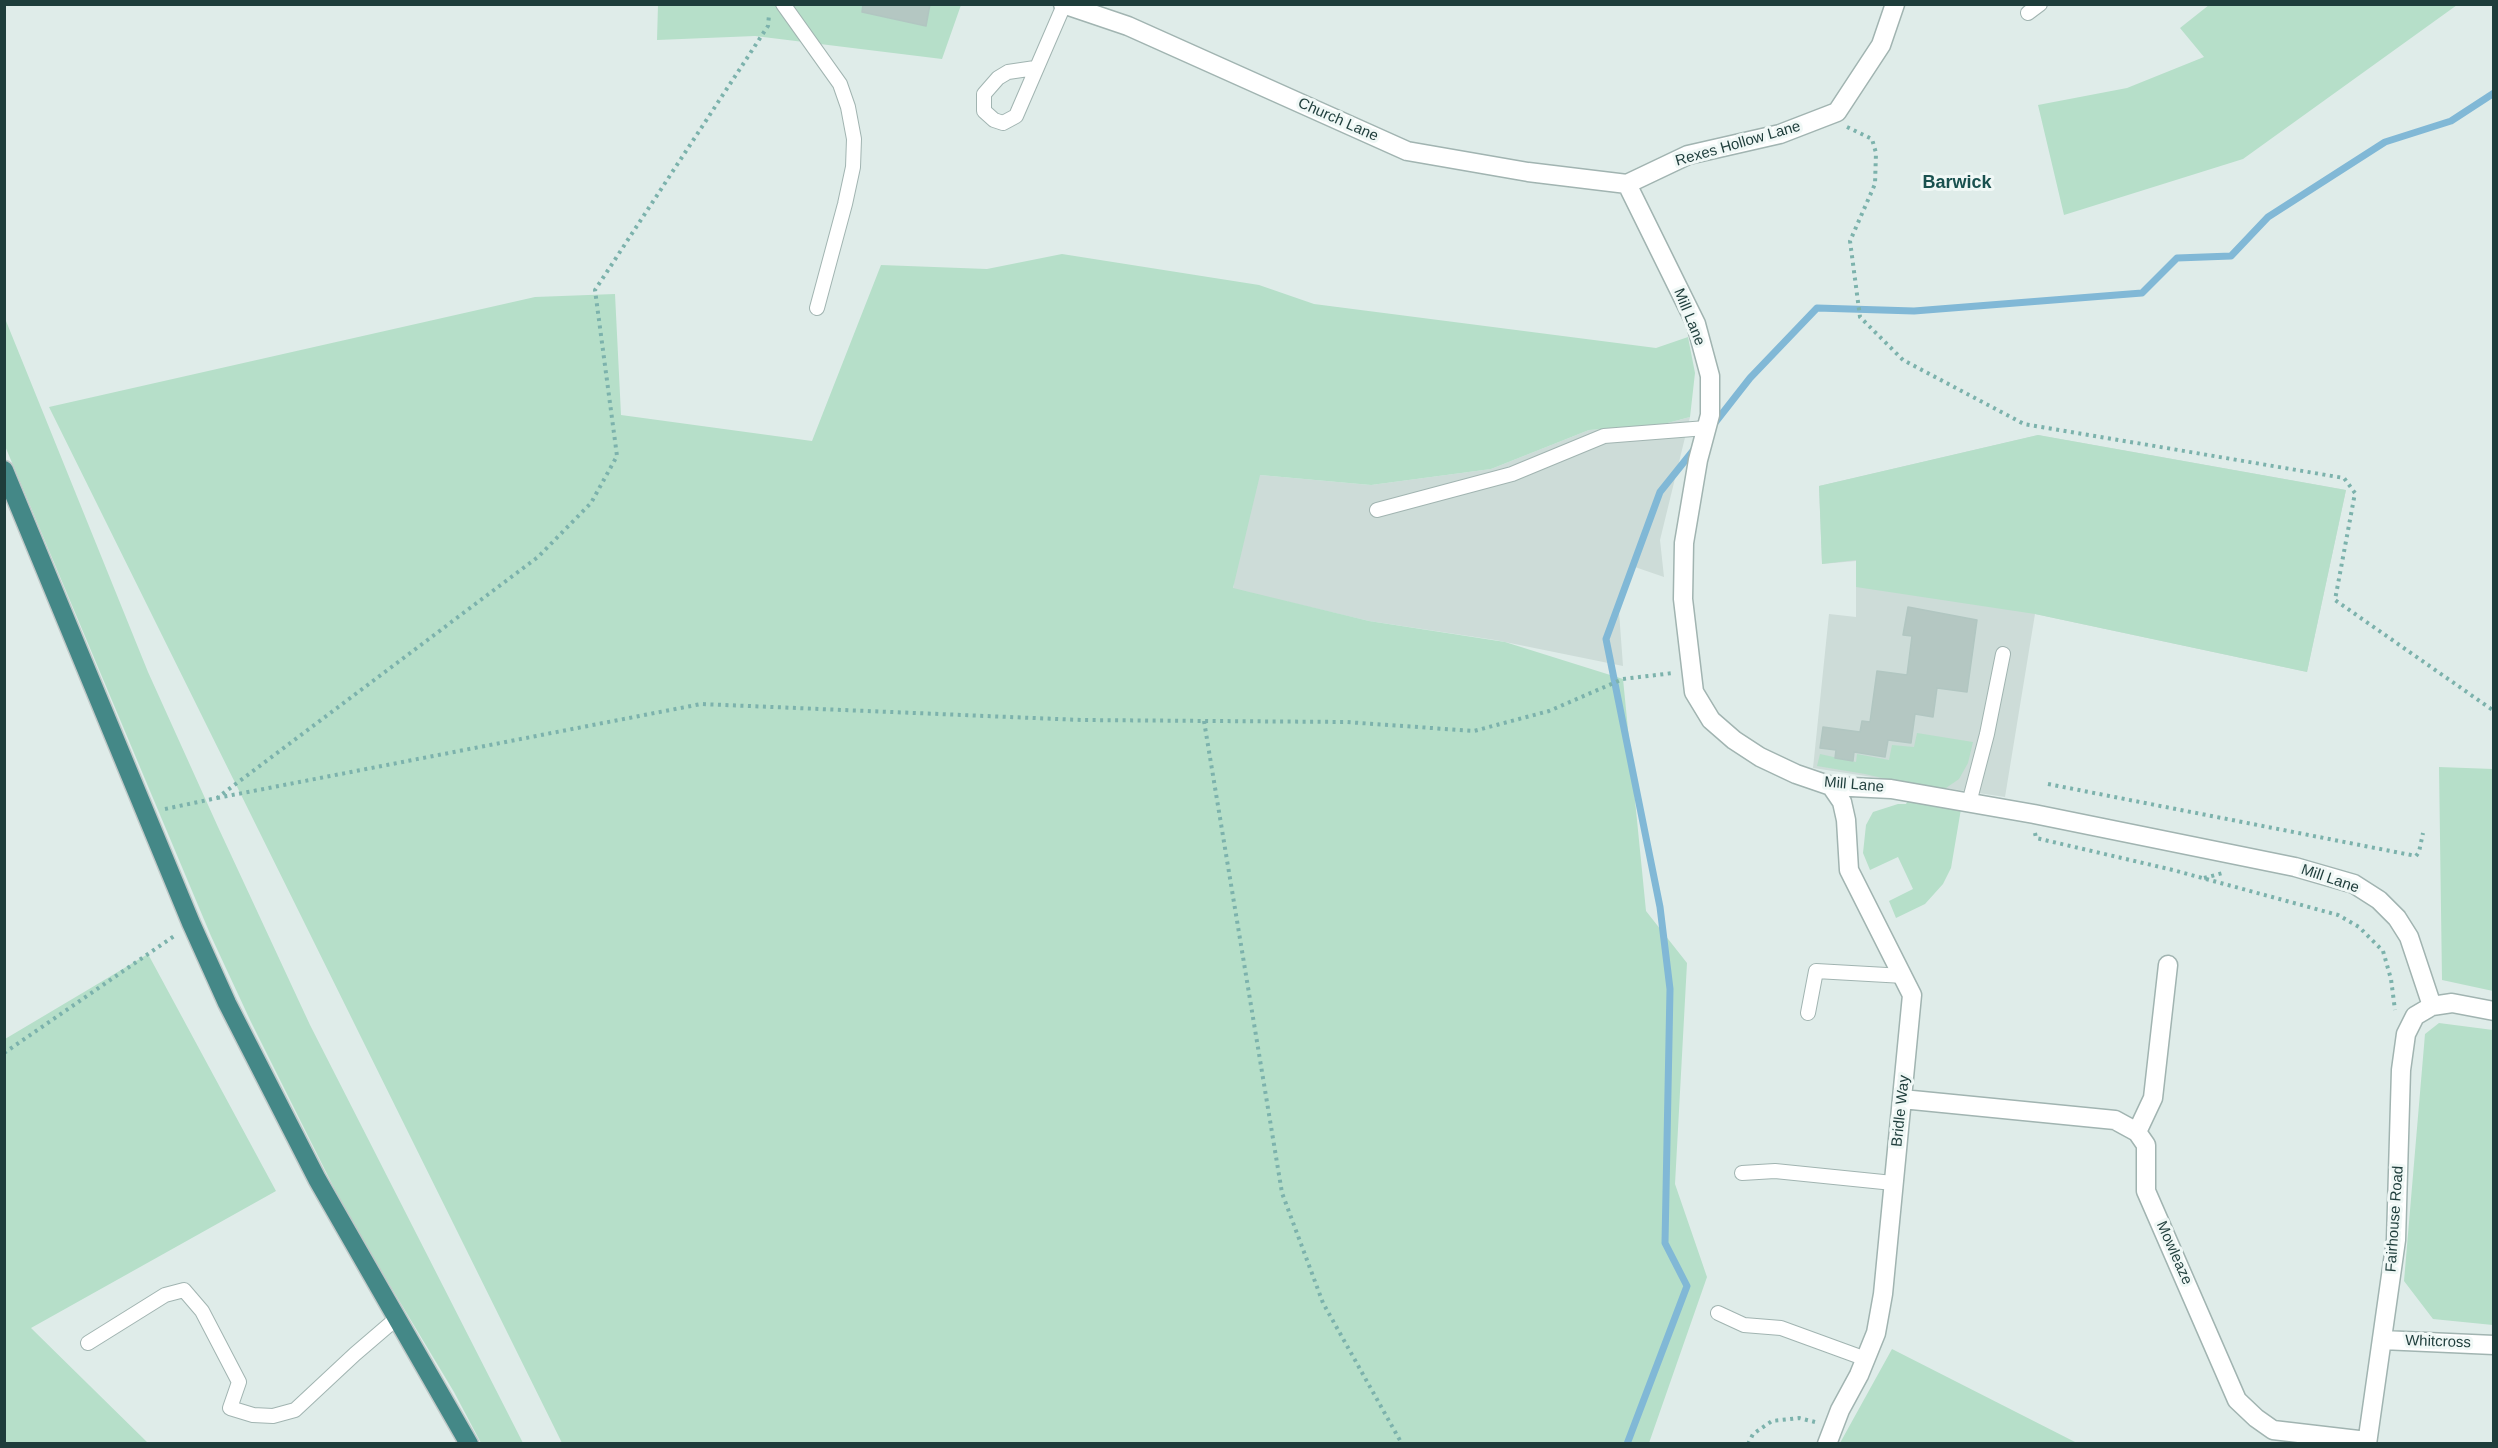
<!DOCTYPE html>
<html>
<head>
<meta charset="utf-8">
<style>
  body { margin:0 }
  #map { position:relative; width:2498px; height:1448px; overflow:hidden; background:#dfece9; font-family:Helvetica,sans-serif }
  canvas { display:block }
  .frame { position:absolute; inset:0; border:6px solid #1e3d3b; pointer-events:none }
</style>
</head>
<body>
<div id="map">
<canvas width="2498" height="1448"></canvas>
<div class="frame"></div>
</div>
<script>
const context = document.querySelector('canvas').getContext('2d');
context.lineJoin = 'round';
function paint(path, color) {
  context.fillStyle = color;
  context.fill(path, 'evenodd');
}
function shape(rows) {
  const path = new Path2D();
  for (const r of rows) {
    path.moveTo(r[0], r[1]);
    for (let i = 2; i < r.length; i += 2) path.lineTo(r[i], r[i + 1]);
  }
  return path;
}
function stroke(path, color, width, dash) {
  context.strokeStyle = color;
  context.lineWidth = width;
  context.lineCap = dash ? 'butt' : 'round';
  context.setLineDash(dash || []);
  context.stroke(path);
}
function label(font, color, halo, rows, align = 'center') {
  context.font = font + ' Helvetica,sans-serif';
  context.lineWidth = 6;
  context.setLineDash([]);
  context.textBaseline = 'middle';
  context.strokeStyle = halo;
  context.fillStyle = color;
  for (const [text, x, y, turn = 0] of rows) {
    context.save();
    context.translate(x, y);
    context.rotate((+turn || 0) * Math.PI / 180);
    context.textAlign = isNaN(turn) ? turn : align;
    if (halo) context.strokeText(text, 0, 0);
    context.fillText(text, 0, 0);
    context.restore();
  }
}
const built = shape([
  [1690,417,1660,540,1664,577,1632,566,1618,598,1623,666,1495,640,1369,621,1233,589,1249,474,1371,485,1491,469,1589,430,1660,425],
  [2038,435,2346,490,2307,672,2035,614,2005,797,1813,768,1829,614,1856,617,1856,561,1822,564,1819,486]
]);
const green = shape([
  [658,5,961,5,942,59,755,36,657,40],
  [2209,5,2457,5,2243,159,2064,215,2038,105,2127,88,2204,57,2180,28],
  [1062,254,1259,285,1314,304,1656,348,1688,337,1695,373,1690,417,1660,425,1589,430,1491,469,1371,485,1260,475,1233,588,1369,621,1505,642,1623,679,1646,911,1687,963,1675,1184,1707,1277,1649,1443,562,1443,49,407,535,297,615,294,621,415,812,441,881,265,987,269],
  [4,316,148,672,218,827,310,1025,523,1443,481,1443,454,1392,347,1214,251,1022,211,936,5,446],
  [2038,435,2346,490,2307,672,2035,614,1856,587,1856,560,1822,564,1819,486],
  [1917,733,1973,742,1968,763,1959,779,1946,788,1929,789,1865,774,1817,766,1820,754,1856,762,1857,754,1889,760,1892,745,1914,747],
  [2439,767,2493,769,2493,991,2442,980],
  [1909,798,1961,809,1951,868,1943,884,1925,904,1896,918,1889,901,1913,889,1898,857,1870,870,1863,853,1866,825,1873,812,1898,804,1906,804],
  [148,954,276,1191,31,1328,148,1443,5,1443,5,1039],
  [2439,1023,2493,1030,2493,1325,2433,1319,2404,1281,2425,1034],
  [1892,1349,2077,1443,1840,1443]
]);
const stream = shape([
  [1714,424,1750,378,1817,308,1914,311,2142,293,2177,258,2231,256,2268,217,2385,142,2451,121,2494,93],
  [1627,1444,1687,1286,1665,1243,1670,989,1660,907,1606,639,1660,492,1696,447]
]);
const building = shape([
  [863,4,930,4,926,26,862,12,863,4],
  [1908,607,1977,620,1967,692,1937,688,1933,717,1915,714,1911,743,1888,740,1885,757,1854,752,1853,761,1835,758,1836,750,1820,748,1823,727,1860,732,1862,721,1870,722,1877,671,1907,675,1912,636,1903,635,1908,607]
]);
const path = shape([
  [1847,127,1872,139,1876,153,1875,184,1850,241,1860,317,1903,360,2024,424,2344,478,2355,493,2335,600,2494,711],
  [1204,721,1282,1193,1323,1303,1402,1444],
  [2048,784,2416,856,2419,852,2423,833],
  [217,798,701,704,1081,720,1346,722,1474,731,1549,711,1623,679,1673,673],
  [165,809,217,798,538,557,591,503,617,456,595,290,768,26,769,15],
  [2035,833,2036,838,2173,870,2338,915,2359,927,2383,951,2391,979,2395,1010],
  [2204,878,2223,873],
  [4,1053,177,934],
  [1748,1444,1753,1434,1772,1421,1799,1418,1815,1422]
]);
const service = shape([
  [783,4,840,84,848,107,854,139,853,167,845,204,817,308],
  [2028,13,2040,4],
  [1035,68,1008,72,998,78,984,94,984,111,994,120,1003,123,1016,116,1064,5],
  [1377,510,1512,474,1604,436,1706,428],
  [1969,803,1987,734,2003,654],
  [1808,1013,1816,971,1904,976],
  [1742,1173,1775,1171,1893,1183],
  [1718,1313,1744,1325,1781,1328,1866,1359],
  [88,1343,165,1295,184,1290,202,1311,239,1382,230,1408,253,1415,273,1416,295,1410,355,1354,397,1318]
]);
const minor = shape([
  [1063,4,1128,26,1407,151,1528,172,1627,184],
  [1627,184,1696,324,1710,376,1710,415,1698,460,1684,543,1683,599,1694,692,1711,720,1734,740,1760,757,1796,774,1831,786,1891,789,2034,814,2295,867,2354,884,2379,900,2397,918,2409,937,2432,1006],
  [1627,184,1688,155,1780,134,1837,112,1881,45,1895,4],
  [2168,965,2153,1098,2137,1132,2146,1145,2146,1191,2237,1400,2256,1418,2273,1430,2367,1441],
  [1902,1099,2115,1120,2137,1132],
  [2382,1340,2494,1345],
  [1827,1444,1840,1410,1859,1375,1876,1333,1883,1294,1912,995,1849,870,1846,820,1842,802,1831,786],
  [2367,1444,2396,1240,2401,1070,2406,1034,2415,1016,2432,1006,2452,1003,2494,1011]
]);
const trunk = shape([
  [4,470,191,923,227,1003,317,1179,469,1444]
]);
const streetNames = [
  ["Church Lane",1338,120,24],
  ["Rexes Hollow Lane",1738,144,-16],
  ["Mill Lane",1689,317,68],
  ["Mill Lane",1854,785,5],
  ["Mill Lane",2330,879,19],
  ["Bridle Way",1901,1111,-84],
  ["Fairhouse Road",2395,1219,-86],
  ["Mowleaze",2174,1253,66],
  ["Whitcross",2438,1342,2]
];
const quarterNames = [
  ["Barwick",1957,183]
];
paint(built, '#cddcd8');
paint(green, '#b6dfc9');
stroke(stream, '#81b8d6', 7);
paint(building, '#b4c7c2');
stroke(building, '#b1c6c1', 1.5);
stroke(service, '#a1b4b1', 16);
stroke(minor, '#a1b4b1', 21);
stroke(trunk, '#c0c9c8', 21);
stroke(path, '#7cb2ac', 4, [3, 4.5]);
stroke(service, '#fff', 14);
stroke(minor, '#fff', 18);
stroke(trunk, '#448887', 18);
label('15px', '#1e3d3b', '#f0f8f6', streetNames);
label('bold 18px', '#19514f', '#f0f8f6', quarterNames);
</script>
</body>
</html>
